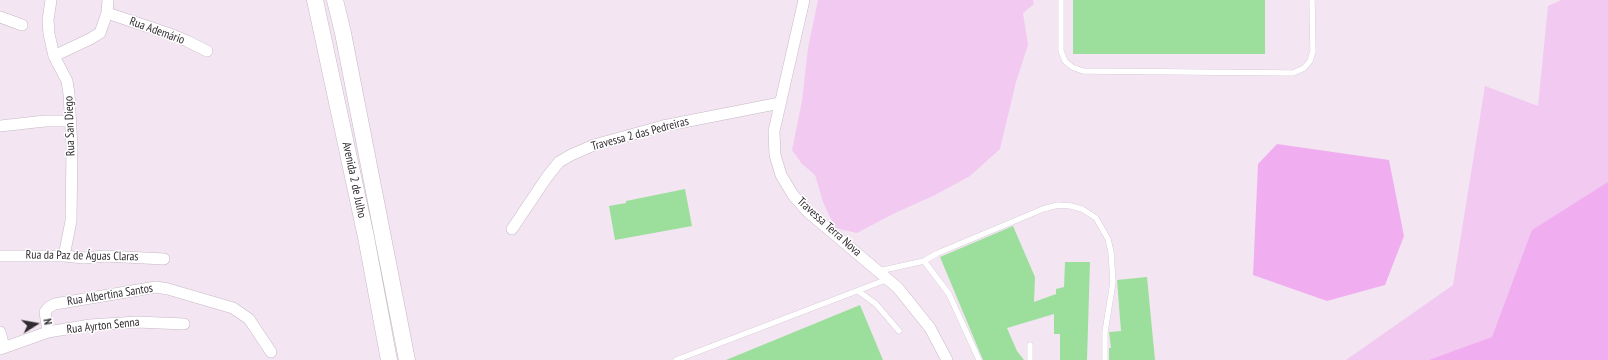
<!DOCTYPE html>
<html>
<head>
<meta charset="utf-8">
<style>
  body { margin:0 }
  #map { position:relative; width:1608px; height:360px; overflow:hidden; background:#f3e6f2; font-family:"PT Sans Narrow",sans-serif }
  canvas { display:block }
  .north { position:absolute; left:16px; top:304px; width:40px; height:40px; -webkit-text-stroke:3px #fff; paint-order:stroke; rotate:79deg; font-size:11px; font-weight:700; line-height:16px; text-align:center; color:#312c31 }
  .north::after { content:''; display:block; margin:auto; width:14px; height:18px; background:#312c31; clip-path:polygon(50% 0,100% 100%,50% 72%,0 100%) }
</style>
</head>
<body>
<div id="map">
<canvas width="1608" height="360"></canvas>
<div class="north">N</div>
</div>
<script>
const context = document.querySelector('canvas').getContext('2d');
context.lineJoin = 'round';
function paint(path, color) {
  context.fillStyle = color;
  context.fill(path, 'evenodd');
}
function shape(rows) {
  const path = new Path2D();
  for (const r of rows) {
    path.moveTo(r[0], r[1]);
    for (let i = 2; i < r.length; i += 2) path.lineTo(r[i], r[i + 1]);
  }
  return path;
}
function stroke(path, color, width, dash) {
  context.strokeStyle = color;
  context.lineWidth = width;
  context.lineCap = dash ? 'butt' : 'round';
  context.setLineDash(dash || []);
  context.stroke(path);
}
function label(font, color, halo, rows, align = 'center') {
  context.font = font + ' "PT Sans Narrow",sans-serif';
  context.lineWidth = 3;
  context.setLineDash([]);
  context.textBaseline = 'middle';
  context.strokeStyle = halo;
  context.fillStyle = color;
  for (const [text, x, y, turn = 0] of rows) {
    context.save();
    context.translate(x, y);
    context.rotate((+turn || 0) * Math.PI / 180);
    context.textAlign = isNaN(turn) ? turn : align;
    if (halo) context.strokeText(text, 0, 0);
    context.fillText(text, 0, 0);
    context.restore();
  }
}
const green = shape([
  [818,0,1033,0,1034,4,1023,13,1028,45,1016,82,1000,149,970,176,935,195,893,214,857,233,835,228,823,202,815,175,802,164,792,150,802,101,808,48],
  [1561,0,1608,0,1608,360,1346,360,1453,285,1485,86,1538,106,1548,6]
]);
const water = shape([
  [1277,144,1389,160,1404,236,1385,285,1327,301,1253,275,1258,164],
  [1608,182,1608,360,1429,360,1492,337,1532,230]
]);
const building = shape([
  [1073,0,1265,0,1265,54,1073,54],
  [685,189,692,226,615,240,609,206,626,203,626,201],
  [1013,226,1035,277,1034,302,1056,294,1056,289,1064,287,1065,262,1090,262,1087,360,1060,360,1060,334,1054,334,1054,314,1007,328,1017,351,1024,360,983,360,940,257],
  [1147,277,1155,360,1109,360,1109,348,1111,348,1109,332,1121,331,1117,280],
  [860,305,883,360,726,360]
]);
const lane = shape([
  [1061,0,1061,51,1065,61,1072,67,1083,71,1293,73,1304,68,1310,61,1313,51,1312,0],
  [924,261,949,294,979,360],
  [879,271,924,261,938,253,1043,209,1058,205,1071,206,1082,209,1096,218,1108,239,1111,252,1113,282,1105,332,1105,360],
  [858,291,876,304,899,331],
  [676,360,888,279],
  [1030,360,1030,345]
]);
const street = shape([
  [51,0,48,20,49,34,54,56,67,81,69,94,72,147,71,221,64,256],
  [804,0,774,131,775,155,781,175,793,195,808,212,898,288,930,328,947,360],
  [107,13,170,34,187,41,207,51],
  [0,17,22,25],
  [54,56,90,39,100,33,107,13,108,0],
  [0,126,45,121,70,121],
  [512,229,547,177,559,162,571,155,594,145,663,126,780,103],
  [0,256,64,256,84,258,105,256,164,259],
  [0,332,4,347],
  [48,332,45,312,49,307,55,304,156,287,168,289,233,308,249,319,271,352],
  [0,349,48,332,90,325,137,322,184,324]
]);
const secondary = shape([
  [315,0,366,237,389,360],
  [335,0,343,33,407,360]
]);
const streetNames = [
  ["Rua Ademário",157,31,20],
  ["Rua San Diego",70,126,-92],
  ["Travessa 2 das Pedreiras",640,134,-15],
  ["Avenida 2 de Julho",354,180,78],
  ["Travessa Terra Nova",829,227,42],
  ["Rua da Paz de Águas Claras",82,256,1],
  ["Rua Albertina Santos",110,295,-9],
  ["Rua Ayrton Senna",103,326,-6]
];
paint(green, '#f2c9f1');
paint(water, '#f0aef0');
paint(building, '#9cdf9c');
stroke(lane, '#c5b9c5', 6);
stroke(street, '#c5b9c5', 12);
stroke(secondary, '#c5b9c5', 17);
stroke(lane, '#fff', 5.5);
stroke(street, '#fff', 11);
stroke(secondary, '#fff', 16);
label('12px', '#312c31', '#fff', streetNames);
</script>
</body>
</html>
